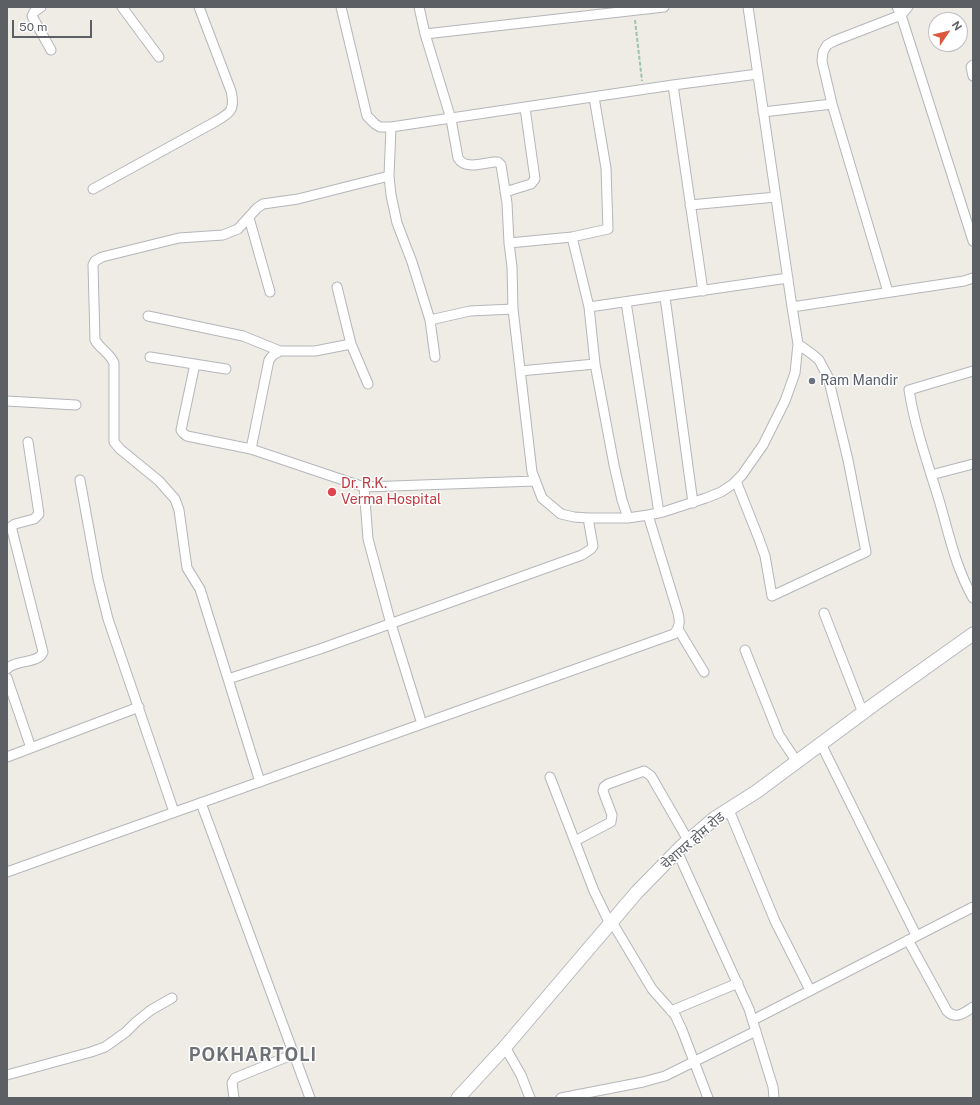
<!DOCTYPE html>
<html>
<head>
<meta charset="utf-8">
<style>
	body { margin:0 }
	#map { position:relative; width:980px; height:1105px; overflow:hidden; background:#eeece4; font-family:"Public Sans",sans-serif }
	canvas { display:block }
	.frame { position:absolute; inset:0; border:8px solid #5c5f64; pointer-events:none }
	.north { position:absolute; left:928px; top:12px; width:40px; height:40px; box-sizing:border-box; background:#fff; border:1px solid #bebfc1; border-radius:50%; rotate:55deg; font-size:11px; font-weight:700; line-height:16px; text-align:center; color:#5c5f64 }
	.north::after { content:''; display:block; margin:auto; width:14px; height:18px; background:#dc573c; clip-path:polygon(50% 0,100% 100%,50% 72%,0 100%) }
	.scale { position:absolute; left:12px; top:20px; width:80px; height:18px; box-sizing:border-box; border:2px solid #5c5f64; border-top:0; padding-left:5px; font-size:12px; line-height:14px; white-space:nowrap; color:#5c5f64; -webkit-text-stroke:3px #fff; paint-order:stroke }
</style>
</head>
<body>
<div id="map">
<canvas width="980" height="1105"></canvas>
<div class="frame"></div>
<div class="north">N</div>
<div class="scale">50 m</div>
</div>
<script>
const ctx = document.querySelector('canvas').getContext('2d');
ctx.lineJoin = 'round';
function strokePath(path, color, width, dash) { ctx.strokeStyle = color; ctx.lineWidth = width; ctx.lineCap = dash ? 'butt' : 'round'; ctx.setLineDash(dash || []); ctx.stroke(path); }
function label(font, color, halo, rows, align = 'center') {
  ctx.font = font + ' "Public Sans","Noto Sans Devanagari",sans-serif'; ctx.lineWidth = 3; ctx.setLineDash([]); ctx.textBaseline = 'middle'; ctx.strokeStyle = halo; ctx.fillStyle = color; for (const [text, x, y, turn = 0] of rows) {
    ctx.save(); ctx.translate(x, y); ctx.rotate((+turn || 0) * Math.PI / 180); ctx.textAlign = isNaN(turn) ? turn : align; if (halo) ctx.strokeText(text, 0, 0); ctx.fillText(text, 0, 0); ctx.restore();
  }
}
const street = new Path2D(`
	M 41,7 L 34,12 L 32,16 L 51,50
	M 122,7 L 159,57
	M 341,7 L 367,116 L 375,124 L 380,127 L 391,127 L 673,85 L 758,74
	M 419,7 L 425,34 L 451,119 L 458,158 C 465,170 483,163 494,162 L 498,162 L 501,165 L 507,203 L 509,243
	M 748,7 L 792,307 L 964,281 L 973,278
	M 908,7 L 901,15 L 973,241
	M 425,34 L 664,7
	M 973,65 L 971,67 L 973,76
	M 673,85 L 703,291
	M 594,97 L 606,168 L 608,229 L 572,237 L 509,243 L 512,267 L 513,309 L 532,472 L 542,498 L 561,514 L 574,517 L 588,518 L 628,518 L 648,515 L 663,512 L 706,498 L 721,492 L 733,484 L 742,475 L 763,445 L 785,401 L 795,373 L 798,344 L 792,307
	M 763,112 L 832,104
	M 391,127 L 389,176 L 391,195 L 397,223 L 412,262 L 430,320
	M 389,176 L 298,199 L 263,204 L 257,208 L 238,229 L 223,235 L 179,238 L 102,257 L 95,261 L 93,265 L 95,340 C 100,349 110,353 114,363 L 114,442 L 120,449 L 159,481 L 175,499 L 179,510 L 187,568 L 200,589 L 228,679 L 320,649 L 582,555 L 591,549 L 593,546 L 588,518
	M 93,189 L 213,123 C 229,114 236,111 231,91 L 199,7
	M 505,192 L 531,184 L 535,179 L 525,108
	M 690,205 L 776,197
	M 249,218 L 270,292
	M 572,237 L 589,307 L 595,364 L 614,465 L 622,500 L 628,518
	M 888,292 L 832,104 L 822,61 L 823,52 L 827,45 L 834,41 L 901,15 L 897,7
	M 665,297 L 693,503
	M 626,302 L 659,513
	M 589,307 L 788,278
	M 148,316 L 243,336 L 280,351
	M 351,344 L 368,384
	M 150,357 L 226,369
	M 435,357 L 430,320 L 470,311 L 513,309
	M 195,364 L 181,430 L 183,433 L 187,436 L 251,449 L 364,487 L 535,481
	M 520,371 L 595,364
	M 973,371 L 909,390 C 915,428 928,464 939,500 C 949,534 955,566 973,598
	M 7,401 L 76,405
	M 251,449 L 269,360 L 273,355 L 280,351 L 315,351 L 351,344 L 337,287
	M 931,475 L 973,464
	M 80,480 L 98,579 L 108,619 L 174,812
	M 736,481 L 759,539 L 765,556 L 772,596 L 866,552 L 848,460 L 828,377 L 819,360 L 812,354 L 798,344
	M 364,487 L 368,539 L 391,624 L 422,724
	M 824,613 L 863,713
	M 678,629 L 704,672
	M 745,650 L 779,735 L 797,762
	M 7,669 C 16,659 39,664 43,652 L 12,530 L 12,526 L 15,524 L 34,519 L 39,514 L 28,442
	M 7,678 L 31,748
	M 228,679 L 260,782
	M 821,744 L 916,935
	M 7,757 L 139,707
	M 550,777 L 594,891 L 610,924
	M 201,803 L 310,1098
	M 729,810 L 775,921 L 810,990
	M 575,841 L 611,822 L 612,815 L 603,791 L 604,787 L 608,784 L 644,771 L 651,776 L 688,840
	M 677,851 L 749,1009 L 773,1087 L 774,1098
	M 7,872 L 674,634 C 680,627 680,622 678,613 L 648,515
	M 612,922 L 652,989 L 675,1015 L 682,1030 L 708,1098
	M 908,940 L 947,1011 C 956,1020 964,1013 973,1007
	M 671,1011 L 738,983
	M 753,1020 L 973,907
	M 505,1047 L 521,1075 L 530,1098
	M 7,1075 L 91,1052 L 105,1047 L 126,1032 L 136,1022 L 151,1010 L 172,998
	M 234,1098 L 232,1083 L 235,1078 L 294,1054
	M 561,1098 L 643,1082 L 665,1076 L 756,1031`);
const secondary = new Path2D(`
	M 458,1098 L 505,1047 L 637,892 L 681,847 L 715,818 L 756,792 L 876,703 L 973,634`);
strokePath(street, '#b5b6ba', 11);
strokePath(secondary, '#b6b8bd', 15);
strokePath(new Path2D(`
	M 635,20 L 642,81`), '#9cc4ab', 2, [4, 2]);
strokePath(street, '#fff', 9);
strokePath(secondary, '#fff', 13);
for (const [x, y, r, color] of [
	[812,381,4,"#6b7280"],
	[332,492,5,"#e0444e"]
]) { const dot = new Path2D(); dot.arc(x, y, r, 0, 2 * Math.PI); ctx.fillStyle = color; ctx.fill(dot); strokePath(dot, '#fff', 1.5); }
label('14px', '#5b616d', '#fff', [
	["Ram Mandir",820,381]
], 'left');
label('14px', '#be3a42', '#fff', [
	["Dr. R.K.",341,484],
	["Verma Hospital",341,500]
], 'left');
label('14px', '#5c5f64', '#fff', [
	["चेशायर होम रोड",693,841,-41]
]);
ctx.letterSpacing = '1px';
label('bold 18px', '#6d7176', '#fff', [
	["POKHARTOLI",253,1055]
]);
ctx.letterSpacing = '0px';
</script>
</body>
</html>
